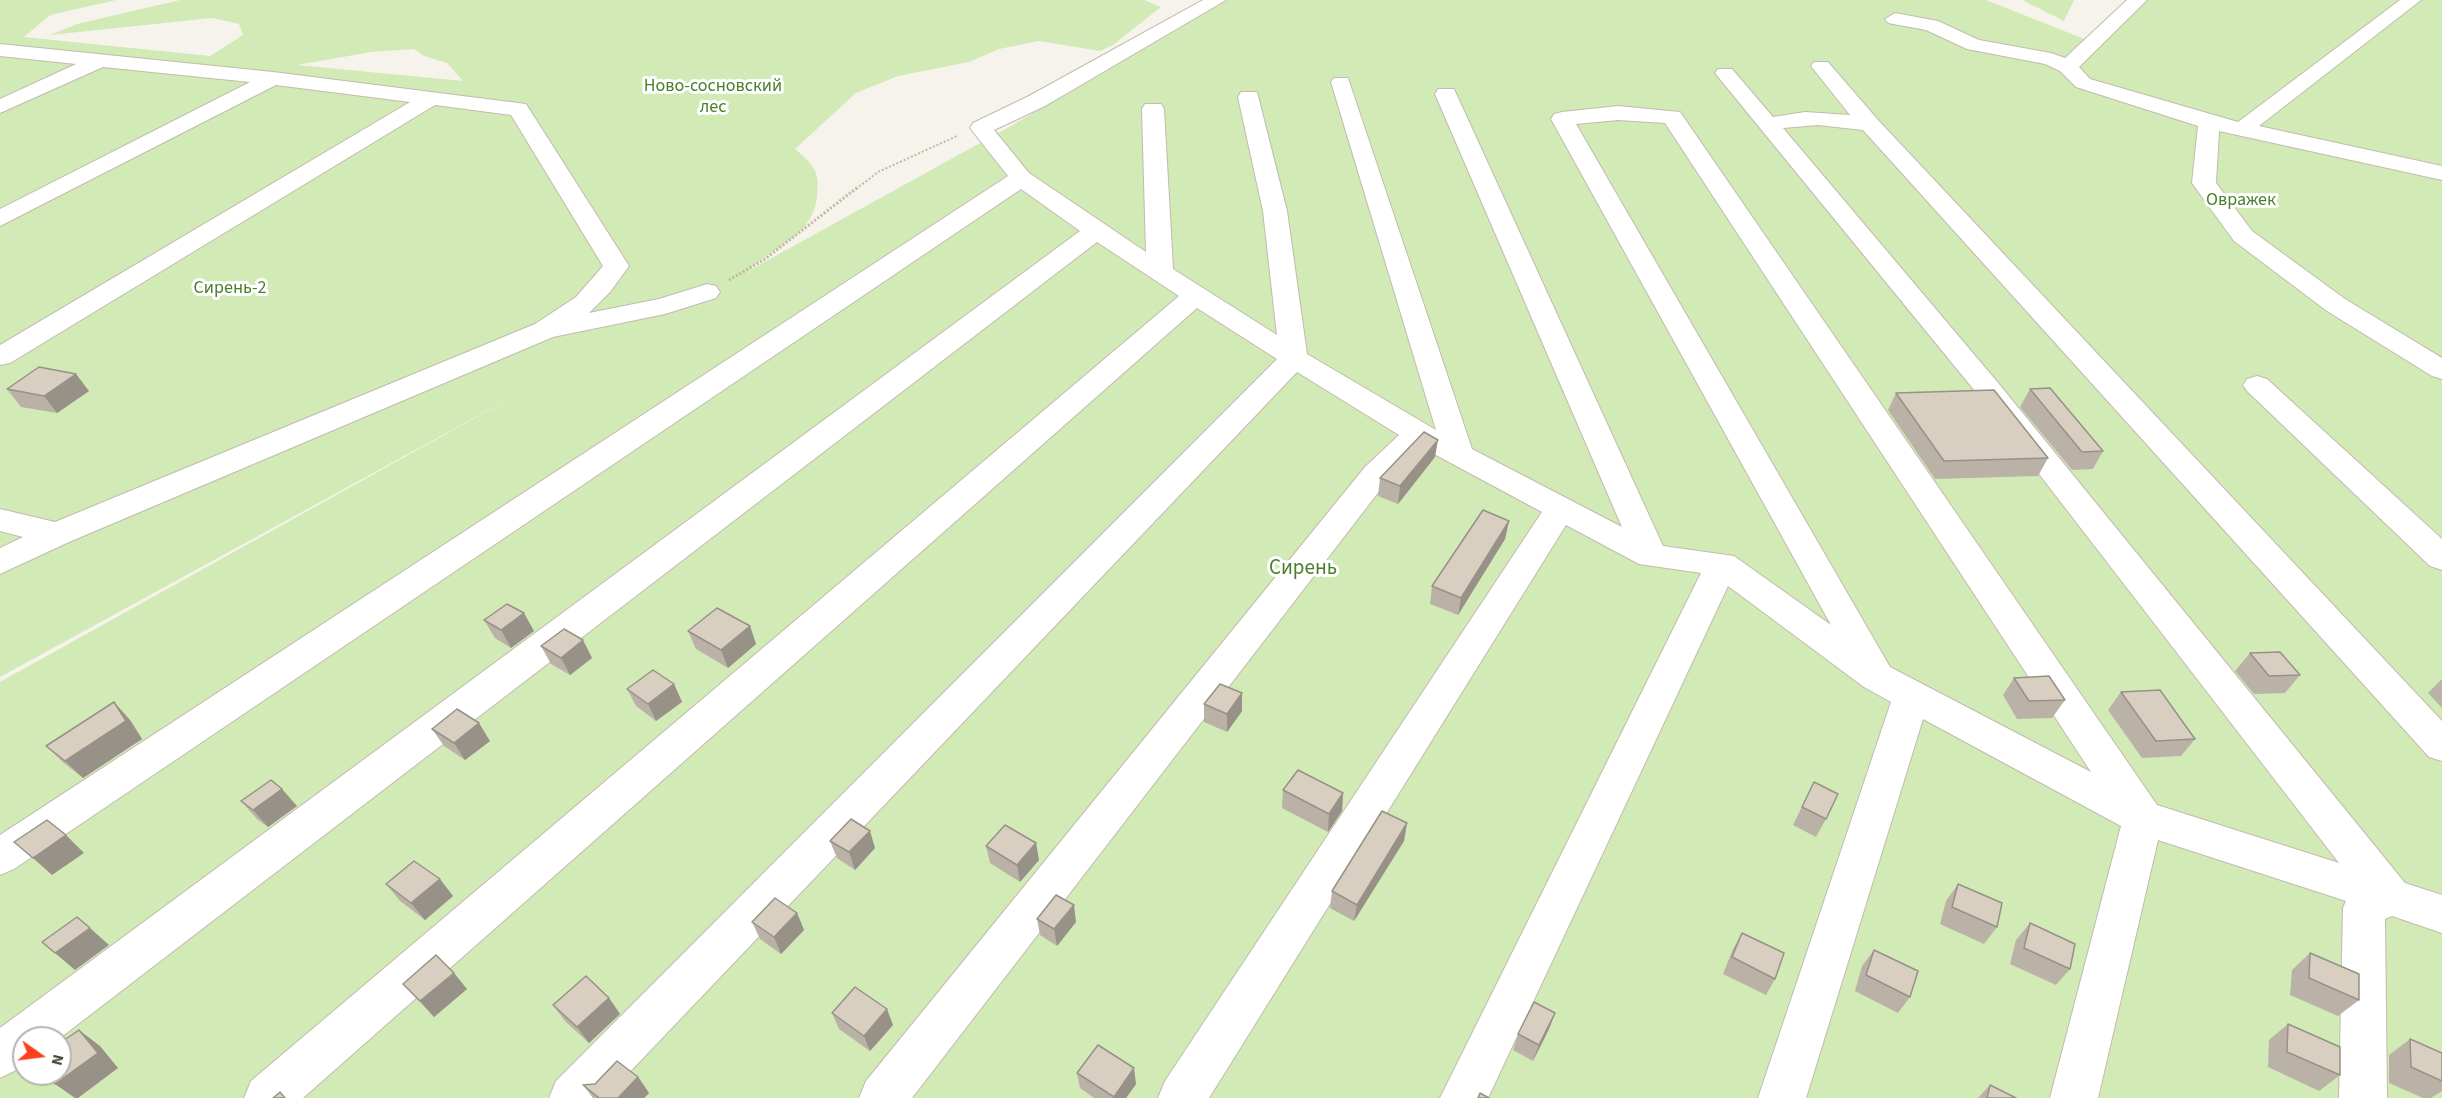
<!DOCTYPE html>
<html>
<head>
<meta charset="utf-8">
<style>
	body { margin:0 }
	#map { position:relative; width:2442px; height:1098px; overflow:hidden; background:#f6f3ec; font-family:"Source Sans 3",sans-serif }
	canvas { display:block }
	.north { position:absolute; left:12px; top:1026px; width:60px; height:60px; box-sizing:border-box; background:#fff; border:2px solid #b7b4b0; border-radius:50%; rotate:104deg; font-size:16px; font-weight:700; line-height:24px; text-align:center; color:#4b4439 }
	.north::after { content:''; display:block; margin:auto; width:21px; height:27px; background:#fc3f1d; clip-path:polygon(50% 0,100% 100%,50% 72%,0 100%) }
</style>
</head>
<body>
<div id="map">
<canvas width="2442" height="1098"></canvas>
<div class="north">N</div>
</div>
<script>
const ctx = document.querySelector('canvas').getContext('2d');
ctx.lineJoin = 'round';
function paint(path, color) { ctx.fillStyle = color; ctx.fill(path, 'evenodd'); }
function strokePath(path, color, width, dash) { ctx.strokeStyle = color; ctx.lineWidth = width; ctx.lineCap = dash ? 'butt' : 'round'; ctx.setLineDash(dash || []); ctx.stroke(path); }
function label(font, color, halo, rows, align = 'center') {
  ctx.font = font + ' "Source Sans 3",sans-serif'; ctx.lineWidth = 6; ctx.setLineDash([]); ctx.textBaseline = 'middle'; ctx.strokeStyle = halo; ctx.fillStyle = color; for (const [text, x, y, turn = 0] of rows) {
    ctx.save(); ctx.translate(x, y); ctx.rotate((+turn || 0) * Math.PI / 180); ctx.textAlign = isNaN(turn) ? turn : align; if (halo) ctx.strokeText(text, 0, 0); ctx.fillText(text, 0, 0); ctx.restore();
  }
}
paint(new Path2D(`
	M 0,0 L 116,0 L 50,15 L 24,37 L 210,56 L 243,35 L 239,24 L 212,18 L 50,35 L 77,24 L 180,0 L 1144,0 L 1161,7 L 1113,45 L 1100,51 L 1039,41 L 999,49 L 969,62 L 898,76 L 856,93 L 795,149 C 814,165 820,171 817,196 C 813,238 772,246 748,271 L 1011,126 L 1225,0 L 1986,0 L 2092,42 L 2126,0 L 2442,0 L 2442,1098 L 0,1098 L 0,682 L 536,384 L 0,677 ZM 414,49 L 424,56 L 447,63 L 463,81 L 297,65 L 371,52 ZM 24,1038 L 60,1038 L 60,1074 L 24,1074 Z
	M 2022,0 L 2074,0 L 2064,21 Z`), '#d2eab5');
const minor = new Path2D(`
	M 1203,0 L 1226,0 L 1045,106 L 994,130 L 1029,173 L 1146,252 L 1142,109 L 1145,104 L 1161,104 L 1164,109 L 1173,269 L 1277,335 L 1263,211 L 1238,97 L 1241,92 L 1257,92 L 1287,211 L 1307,354 L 1436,430 L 1331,82 L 1334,78 L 1348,78 L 1472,449 L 1622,527 L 1435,94 L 1438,89 L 1454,89 L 1663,546 L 1734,556 L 1831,625 L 1551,119 L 1554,114 L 1562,112 L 1618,106 L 1680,112 L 2157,805 L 2339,863 L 1979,396 L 1715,73 L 1718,69 L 1732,69 L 1773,117 L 1805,112 L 1850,115 L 1811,66 L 1814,62 L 1828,62 L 1878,120 L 2442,721 L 2442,761 L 2429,757 L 1863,130 L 1818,125 L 1783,128 L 1999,384 L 2405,883 L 2442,895 L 2442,933 L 2392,916 L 2385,919 L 2387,1098 L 2339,1098 L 2343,908 L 2346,901 L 2158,840 L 2098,1098 L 2050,1098 L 2121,826 L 1923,719 L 1806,1098 L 1758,1098 L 1891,702 L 1864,687 L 1728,586 L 1488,1098 L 1440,1098 L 1701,573 L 1639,564 L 1566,525 L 1209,1098 L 1158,1098 L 1165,1081 L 1542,512 L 1421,447 L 1387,481 L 912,1098 L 859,1098 L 866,1081 L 1365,467 L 1399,435 L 1297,372 L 605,1098 L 549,1098 L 556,1081 L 1277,359 L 1197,308 L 303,1098 L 244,1098 L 251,1081 L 1179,296 L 1097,242 L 60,1038 L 24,1038 L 24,1066 L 0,1078 L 0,1028 L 1080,231 L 1021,189 L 14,869 L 0,875 L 0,835 L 1008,176 L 970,128 L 973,123 L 1029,96 ZM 1618,120 L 1665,123 L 2091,772 L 1890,667 L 1576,124 Z
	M 2127,0 L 2147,0 L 2079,67 L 2090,79 L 2238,122 L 2400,0 L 2421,0 L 2259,126 L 2442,166 L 2442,180 L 2219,131 L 2216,183 L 2252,231 L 2345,299 L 2442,358 L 2442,379 L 2432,376 L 2327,311 L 2234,241 L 2192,183 L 2198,126 L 2076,87 L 2060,71 L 2045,64 L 1967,49 L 1926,30 L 1888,23 L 1885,19 L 1895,13 L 1938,21 L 1979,40 L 2051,53 L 2065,58 Z
	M 0,44 L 273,72 L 526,104 L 629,266 L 610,292 L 589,313 L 659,299 L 707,284 L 716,286 L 720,292 L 716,298 L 665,314 L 553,337 L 69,542 L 0,574 L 0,548 L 23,537 L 0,531 L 0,509 L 55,522 L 535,324 L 576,297 L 603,266 L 511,115 L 435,105 L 10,363 L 0,365 L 0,345 L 410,102 L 276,85 L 0,226 L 0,209 L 250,82 L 103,67 L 0,113 L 0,99 L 76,64 L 0,56 Z
	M 2257,376 L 2267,379 L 2442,539 L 2442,570 L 2430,566 L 2247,391 L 2243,385 L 2247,379 Z`);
strokePath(minor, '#c2bbae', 2);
strokePath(new Path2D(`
	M 856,189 L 878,172 L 957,136`), '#c4b79f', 2, [2, 2]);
strokePath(new Path2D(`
	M 729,280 L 765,259 L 858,187`), '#c4b79f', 3, [2, 2]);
paint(minor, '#fff');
paint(new Path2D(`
	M 7,389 L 89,391 L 57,413 L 21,407 Z
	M 2030,389 L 2103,451 L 2093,469 L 2072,470 L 2020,407 Z
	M 1896,393 L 2048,458 L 2038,476 L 1935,479 L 1888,410 Z
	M 1435,457 L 1398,504 L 1378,496 L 1380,478 Z
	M 1509,521 L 1505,539 L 1458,615 L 1430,604 L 1432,586 Z
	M 484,620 L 534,631 L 511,648 L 495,638 Z
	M 750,626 L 756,644 L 728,668 L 696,649 L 688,631 Z
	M 541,646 L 592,658 L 570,675 L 551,664 Z
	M 2250,653 L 2300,675 L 2285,693 L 2254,694 L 2235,671 Z
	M 2014,678 L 2065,700 L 2052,718 L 2017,719 L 2003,695 Z
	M 2442,679 L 2442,708 L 2428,693 Z
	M 674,684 L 682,702 L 656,721 L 636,706 L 627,689 Z
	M 2121,692 L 2195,739 L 2181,756 L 2142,758 L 2108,710 Z
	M 1204,704 L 1242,711 L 1227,732 L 1204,722 Z
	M 130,720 L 142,739 L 83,778 L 64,763 L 46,746 Z
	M 432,729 L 490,741 L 465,760 L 444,746 Z
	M 1814,782 L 1826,819 L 1816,837 L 1793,825 Z
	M 1283,790 L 1343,793 L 1342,811 L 1328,832 L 1282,808 Z
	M 241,801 L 297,806 L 268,827 L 257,819 Z
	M 1407,823 L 1404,841 L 1354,921 L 1330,908 L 1332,891 Z
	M 830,841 L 875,848 L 855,870 L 837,858 Z
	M 1036,843 L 1039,860 L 1020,882 L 990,863 L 986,846 Z
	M 386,884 L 453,896 L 425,920 L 400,901 Z
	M 1958,884 L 1997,927 L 1984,944 L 1940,924 L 1946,901 Z
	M 797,913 L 804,930 L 781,954 L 760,939 L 752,922 Z
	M 1037,919 L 1076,922 L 1057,946 L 1040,935 Z
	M 2030,923 L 2070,969 L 2056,985 L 2010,964 L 2016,940 Z
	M 1742,933 L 1775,979 L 1766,995 L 1723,974 L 1733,949 Z
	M 1874,950 L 1910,997 L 1898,1013 L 1855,991 L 1862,966 Z
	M 2310,953 L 2359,1000 L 2338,1016 L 2290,995 L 2292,970 Z
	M 403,984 L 467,989 L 434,1017 Z
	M 609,998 L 620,1014 L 589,1043 L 565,1021 L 553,1005 Z
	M 832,1013 L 893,1025 L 870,1051 L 839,1029 Z
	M 1555,1013 L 1549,1029 L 1533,1061 L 1513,1050 L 1518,1034 Z
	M 2288,1024 L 2340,1075 L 2319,1091 L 2268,1067 L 2269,1040 Z
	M 2410,1039 L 2442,1053 L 2442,1091 L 2431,1098 L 2423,1098 L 2389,1083 L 2389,1055 Z
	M 1077,1073 L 1136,1084 L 1126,1098 L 1094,1098 L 1080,1088 Z
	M 638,1077 L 649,1093 L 644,1098 L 593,1098 L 583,1085 L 595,1084 Z
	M 1990,1085 L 2016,1098 L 1978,1098 Z`), '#bab2a6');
paint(new Path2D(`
	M 76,374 L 89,391 L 57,413 L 44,396 Z
	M 1438,440 L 1435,457 L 1398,504 L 1400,486 Z
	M 1509,521 L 1505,539 L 1458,615 L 1461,598 Z
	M 524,613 L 534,631 L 511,648 L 501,630 Z
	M 750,626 L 756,644 L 728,668 L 721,650 Z
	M 583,640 L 592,658 L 570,675 L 561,658 Z
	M 674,684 L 682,702 L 656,721 L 648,704 Z
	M 1242,693 L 1242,711 L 1227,732 L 1227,714 Z
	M 114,702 L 130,720 L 142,739 L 83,778 L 65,761 Z
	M 479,723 L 490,741 L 465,760 L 454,743 Z
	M 282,789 L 297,806 L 268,827 L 253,810 Z
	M 1343,793 L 1342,811 L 1328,832 L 1329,814 Z
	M 1407,823 L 1404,841 L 1354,921 L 1357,905 Z
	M 870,831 L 875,848 L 855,870 L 849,852 Z
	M 66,835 L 84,853 L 52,875 L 33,858 Z
	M 1036,843 L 1039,860 L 1020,882 L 1017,865 Z
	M 440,879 L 453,896 L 425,920 L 411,903 Z
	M 1074,905 L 1076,922 L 1057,946 L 1054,929 Z
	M 797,913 L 804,930 L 781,954 L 774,937 Z
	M 90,928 L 109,945 L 75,970 L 55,953 Z
	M 454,973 L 467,989 L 434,1017 L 420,1001 Z
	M 609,998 L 620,1014 L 589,1043 L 577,1027 Z
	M 887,1009 L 893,1025 L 870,1051 L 864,1036 Z
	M 1555,1013 L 1549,1029 L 1533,1061 L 1539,1045 Z
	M 79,1030 L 100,1046 L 118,1068 L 78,1098 L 75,1098 L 55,1084 Z
	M 1134,1068 L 1136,1084 L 1126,1098 L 1114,1098 Z
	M 638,1077 L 649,1093 L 644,1098 L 618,1098 Z`), '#979187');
const building = new Path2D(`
	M 39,367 L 76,374 L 44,396 L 7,389 Z
	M 2050,388 L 2103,451 L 2082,452 L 2030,389 Z
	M 1994,390 L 2048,458 L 1944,461 L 1896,393 Z
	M 1424,432 L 1438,440 L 1400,486 L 1380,478 Z
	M 1483,510 L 1509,521 L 1461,598 L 1432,586 Z
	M 507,604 L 524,613 L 501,630 L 484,620 Z
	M 717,608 L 750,626 L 721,650 L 688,631 Z
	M 564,629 L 583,640 L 561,658 L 541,646 Z
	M 2280,652 L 2300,675 L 2269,676 L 2250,653 Z
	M 653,670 L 674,684 L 648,704 L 627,689 Z
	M 2049,676 L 2065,700 L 2029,701 L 2014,678 Z
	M 1220,684 L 1242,693 L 1227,714 L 1204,704 Z
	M 2160,690 L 2195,739 L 2156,741 L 2121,692 Z
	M 114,702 L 126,721 L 65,761 L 46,746 Z
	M 457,709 L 479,723 L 454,743 L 432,729 Z
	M 1298,770 L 1343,793 L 1329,814 L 1283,790 Z
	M 271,780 L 282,789 L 253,810 L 241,801 Z
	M 1814,782 L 1838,794 L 1826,819 L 1802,807 Z
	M 1382,811 L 1407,823 L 1357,905 L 1332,891 Z
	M 851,819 L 870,831 L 849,852 L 830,841 Z
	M 47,820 L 66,835 L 33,858 L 14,842 Z
	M 1005,825 L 1036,843 L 1017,865 L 986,846 Z
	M 414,861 L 440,879 L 411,903 L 386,884 Z
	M 1958,884 L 2002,903 L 1997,927 L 1952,907 Z
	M 1056,895 L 1074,905 L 1054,929 L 1037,919 Z
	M 775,898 L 797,913 L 774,937 L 752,922 Z
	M 77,917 L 90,928 L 55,953 L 42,942 Z
	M 2030,923 L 2075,944 L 2070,969 L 2024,948 Z
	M 1742,933 L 1784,953 L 1775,979 L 1732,957 Z
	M 1874,950 L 1918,971 L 1910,997 L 1866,975 Z
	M 2310,953 L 2359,974 L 2359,1000 L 2309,978 Z
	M 436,955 L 454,973 L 420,1001 L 403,984 Z
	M 586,976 L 609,998 L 577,1027 L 553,1005 Z
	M 855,987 L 887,1009 L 864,1036 L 832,1013 Z
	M 1534,1002 L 1555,1013 L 1539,1045 L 1518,1034 Z
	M 2288,1024 L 2340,1047 L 2340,1075 L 2287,1052 Z
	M 79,1030 L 98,1053 L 55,1084 L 48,1074 L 60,1074 L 60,1043 Z
	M 2410,1039 L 2442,1053 L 2442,1081 L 2411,1067 Z
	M 1098,1045 L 1134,1068 L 1114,1097 L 1077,1073 Z
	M 617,1061 L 638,1077 L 618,1098 L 599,1098 L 583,1085 L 595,1084 Z
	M 1990,1085 L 2016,1098 L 1987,1098 Z
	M 280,1092 L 285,1098 L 273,1098 Z
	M 1480,1093 L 1489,1098 L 1478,1098 Z`);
paint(building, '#d8cfc1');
strokePath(building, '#979187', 1.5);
label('18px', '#4a7f2a', '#fff', [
	["Ново-сосновский",713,87],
	["лес",713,108],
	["Овражек",2241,201],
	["Сирень-2",230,289]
]);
label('21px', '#4a7f2a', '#fff', [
	["Сирень",1303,569]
]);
</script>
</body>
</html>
